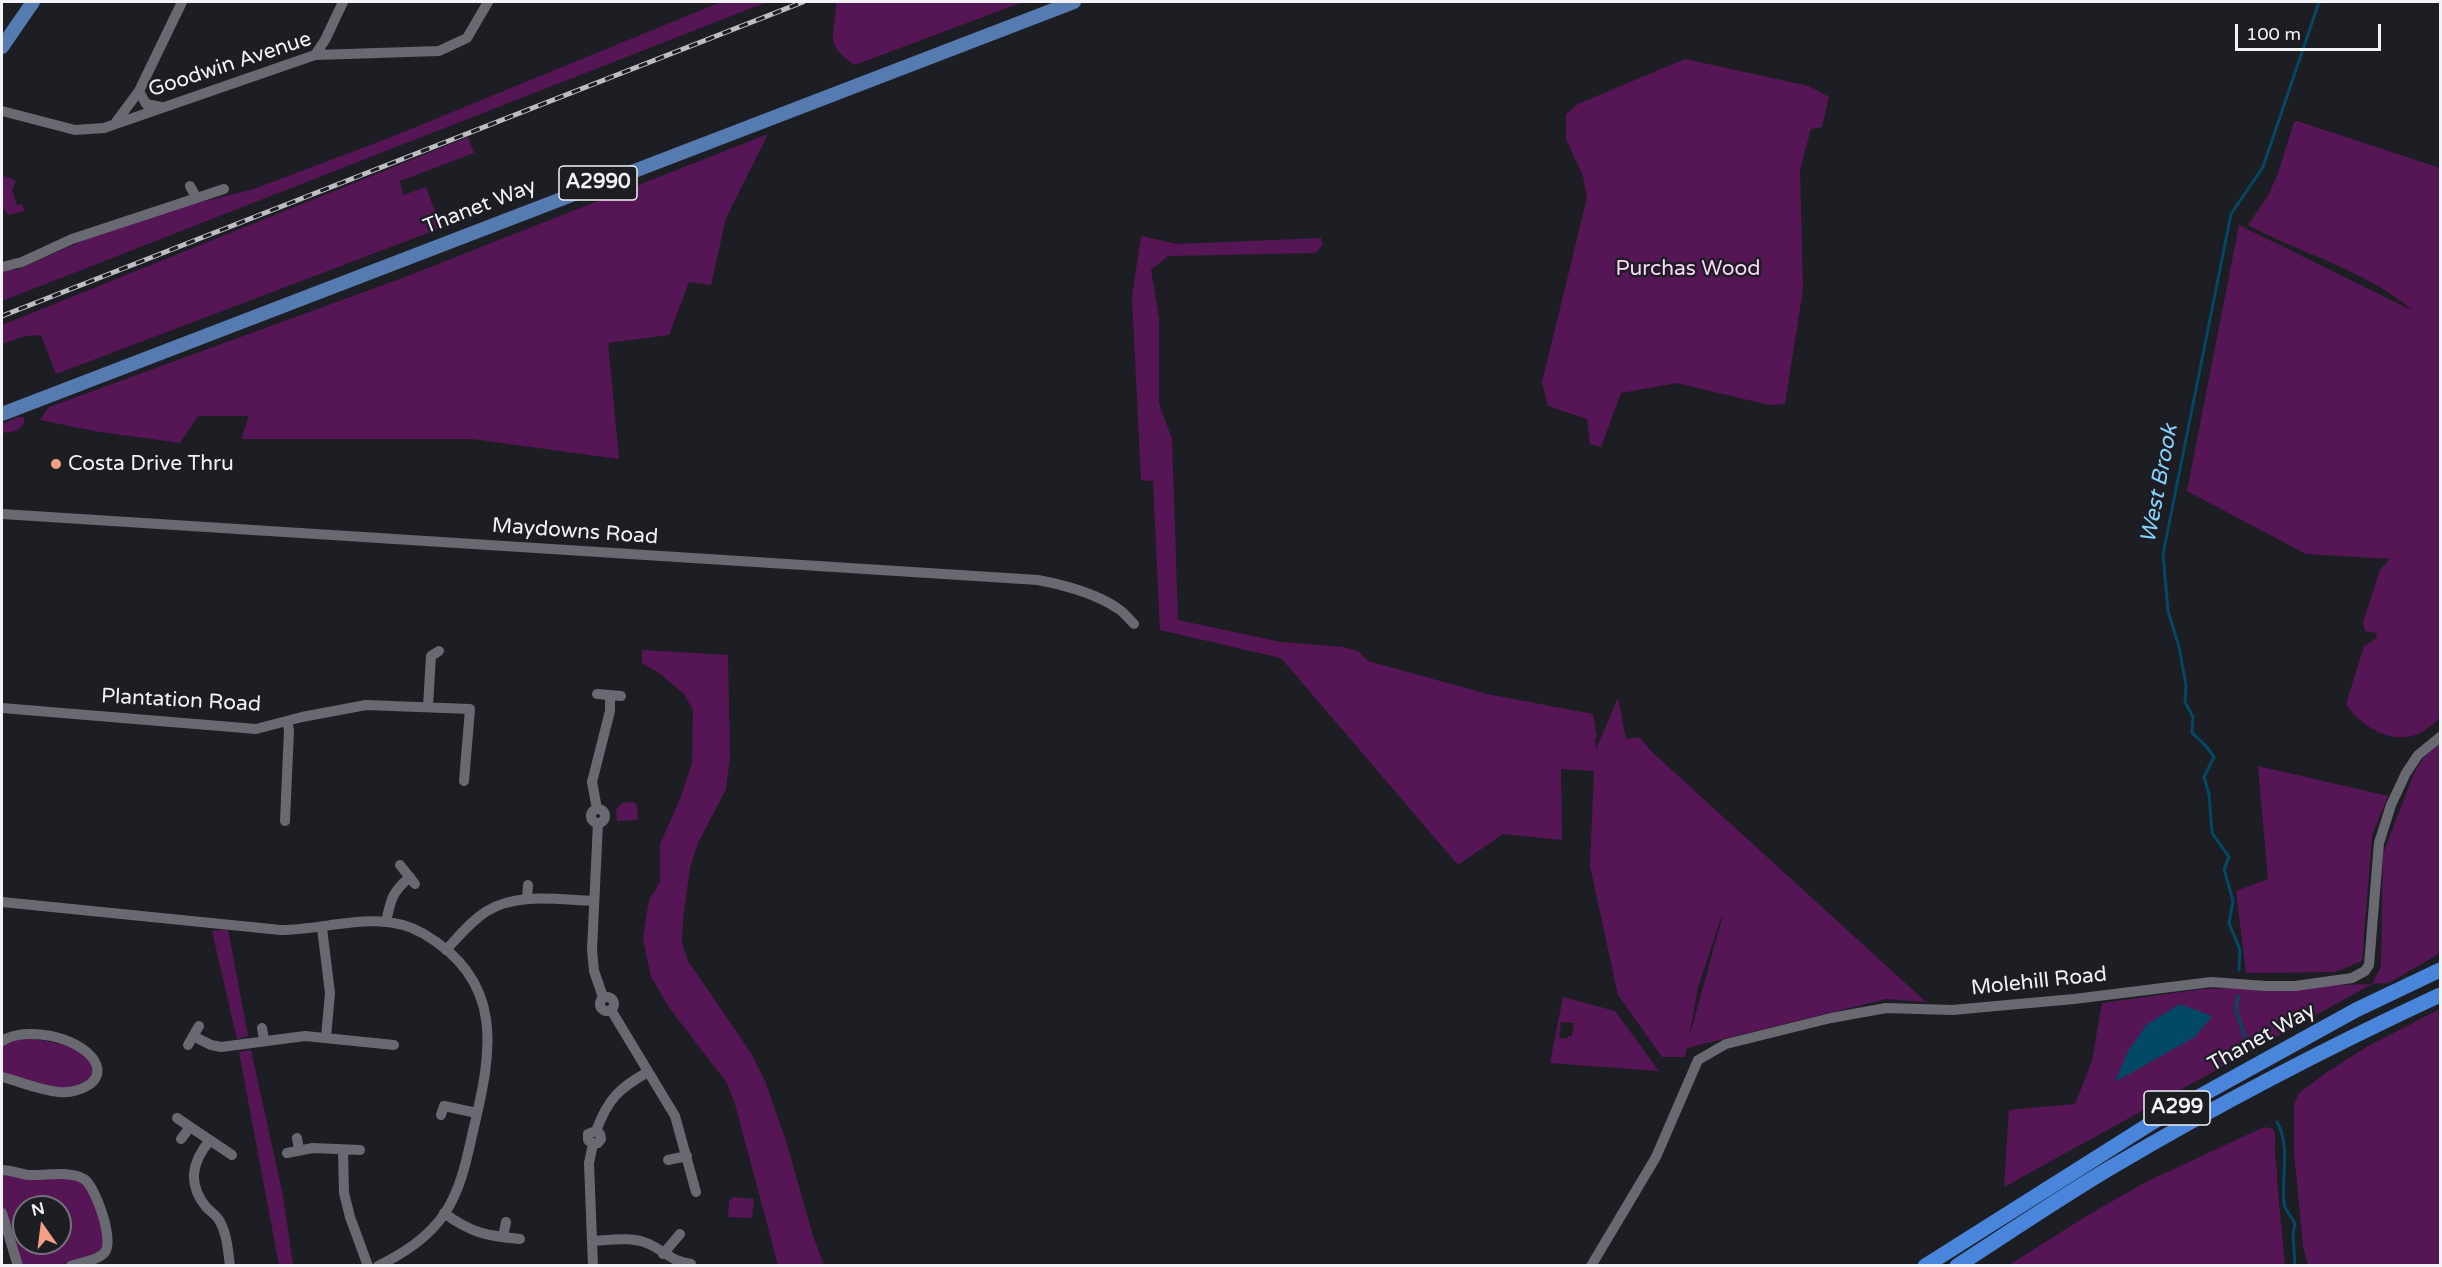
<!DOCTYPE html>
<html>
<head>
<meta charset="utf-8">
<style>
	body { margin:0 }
	#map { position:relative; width:2442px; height:1267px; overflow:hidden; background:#1d1e24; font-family:"Varela Round",sans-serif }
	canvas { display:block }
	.frame { position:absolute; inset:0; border:3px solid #f2f2f7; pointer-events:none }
	.north { position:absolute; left:12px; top:1195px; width:60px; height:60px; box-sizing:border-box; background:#1d1e24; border:2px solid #727378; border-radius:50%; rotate:346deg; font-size:16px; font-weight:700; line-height:24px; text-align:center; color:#f2f2f7 }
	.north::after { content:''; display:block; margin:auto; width:21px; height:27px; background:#f39f84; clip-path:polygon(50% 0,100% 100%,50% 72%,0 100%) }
	.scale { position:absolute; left:2235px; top:24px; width:146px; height:27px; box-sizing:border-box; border:3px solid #f2f2f7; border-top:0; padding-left:8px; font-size:18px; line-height:21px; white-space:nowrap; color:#f2f2f7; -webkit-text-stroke:4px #1d1e24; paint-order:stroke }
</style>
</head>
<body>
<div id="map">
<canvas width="2442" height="1267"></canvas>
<div class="frame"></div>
<div class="north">N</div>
<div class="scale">100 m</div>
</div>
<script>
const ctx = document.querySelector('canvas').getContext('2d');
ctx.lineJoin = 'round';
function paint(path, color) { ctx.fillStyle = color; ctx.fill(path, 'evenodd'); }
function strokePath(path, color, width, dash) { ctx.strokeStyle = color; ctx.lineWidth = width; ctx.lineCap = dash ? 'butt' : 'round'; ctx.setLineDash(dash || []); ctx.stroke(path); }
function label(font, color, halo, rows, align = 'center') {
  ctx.font = font + ' "Varela Round",sans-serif'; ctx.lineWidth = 5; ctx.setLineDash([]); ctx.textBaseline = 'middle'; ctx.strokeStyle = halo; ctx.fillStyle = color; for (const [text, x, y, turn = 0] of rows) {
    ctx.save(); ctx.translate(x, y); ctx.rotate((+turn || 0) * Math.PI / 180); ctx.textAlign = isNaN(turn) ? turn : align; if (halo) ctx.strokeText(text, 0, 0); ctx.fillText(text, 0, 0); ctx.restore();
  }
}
paint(new Path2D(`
	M 721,2 L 767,2 L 2,301 L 2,270 L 17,270 L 91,237 L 188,205 L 251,190 L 389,138 Z
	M 836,2 L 1023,2 L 855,65 C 822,43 836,34 836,2 Z
	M 1685,59 L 1809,86 L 1829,97 L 1822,127 L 1811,129 L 1800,169 L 1803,289 L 1785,404 L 1769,405 L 1677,383 L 1621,393 L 1601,447 L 1590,444 L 1587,419 L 1548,406 L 1542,382 L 1587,198 L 1583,176 L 1566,139 L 1566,114 L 1578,104 Z
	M 2297,121 L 2440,168 L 2440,718 C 2432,725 2423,733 2412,736 C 2386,742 2359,724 2346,704 L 2364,646 L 2376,639 L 2377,633 L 2365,631 L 2363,622 L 2380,570 L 2390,559 L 2306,554 L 2187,491 L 2239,225 L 2413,311 C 2366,270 2302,254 2248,225 L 2268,196 L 2278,173 L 2294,122 Z
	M 768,134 L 726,218 L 711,285 L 689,282 L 669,335 L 608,343 L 619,459 L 472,439 L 241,439 L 249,416 L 198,416 L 180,443 L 94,431 L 40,420 L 49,407 L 405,277 Z
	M 468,137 L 474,153 L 400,181 L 403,195 L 426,187 L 441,228 L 56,374 L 41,335 L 25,336 L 2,344 L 2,325 Z
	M 2,175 L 16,181 L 12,190 L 17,205 L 22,204 L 25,211 L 8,215 L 4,209 L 2,209 Z
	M 1141,236 L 1177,244 L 1321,238 L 1322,245 L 1316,253 L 1168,256 L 1151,270 L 1159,318 L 1159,404 L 1172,439 L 1178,620 L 1281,642 L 1343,647 L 1358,651 L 1368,661 L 1487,694 L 1593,714 L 1597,738 L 1595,738 L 1596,749 L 1618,698 L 1626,739 L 1639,737 L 1652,752 L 1926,1002 L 1886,999 L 1687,1048 L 1685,1057 L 1662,1057 L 1618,995 L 1590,866 L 1594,771 L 1561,769 L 1562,840 L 1503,834 L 1458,865 L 1281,658 L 1160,630 L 1153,481 L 1141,480 L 1132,297 ZM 1722,915 L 1723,915 L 1689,1038 L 1698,987 Z
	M 18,417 L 24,417 L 24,424 L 16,431 L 2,433 L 2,424 Z
	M 642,650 L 728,655 L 730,758 L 726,789 L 698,843 L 690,868 L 683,918 L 682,943 L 688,961 L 751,1053 L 765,1081 L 786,1141 L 813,1236 L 824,1265 L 778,1265 L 735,1104 L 727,1083 L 671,1010 L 651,977 L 643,938 L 649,900 L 660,882 L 660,844 L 681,797 L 692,762 L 693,710 L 684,694 L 658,672 L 642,663 Z
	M 2440,742 L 2440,953 L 2389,983 L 2372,984 L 2004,1187 L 2009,1110 L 2075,1104 L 2092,1061 L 2102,1003 L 2203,989 L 2372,984 L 2381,966 L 2383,854 L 2414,773 L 2425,756 Z
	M 2258,766 L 2388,796 L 2372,835 L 2362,961 L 2335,972 L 2246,973 L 2236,891 L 2268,879 Z
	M 633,802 L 637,805 L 638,820 L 617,821 L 616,810 L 622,803 Z
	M 228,929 L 248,1036 L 237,1039 L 212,931 Z
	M 1563,997 L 1615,1011 L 1659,1071 L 1550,1063 ZM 1561,1022 L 1574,1023 L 1572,1036 L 1568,1036 L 1567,1039 L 1559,1038 Z
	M 2440,1009 L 2440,1265 L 2308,1265 L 2303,1246 L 2294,1151 L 2294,1105 L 2299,1093 L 2327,1072 L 2368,1046 Z
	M 19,1038 C 39,1039 106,1046 90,1079 L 65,1090 L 2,1075 L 2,1045 Z
	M 251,1050 L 283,1196 L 293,1265 L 279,1265 L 239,1052 Z
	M 2264,1127 L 2273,1129 C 2277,1138 2274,1145 2275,1155 C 2276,1164 2278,1171 2277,1181 L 2285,1265 L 2009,1265 L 2085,1217 L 2144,1183 Z
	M 2,1174 L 72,1178 L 89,1186 L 106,1237 L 104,1247 C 76,1267 54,1265 21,1265 L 2,1205 ZM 24,1207 L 60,1207 L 60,1243 L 24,1243 Z
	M 733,1197 L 754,1199 L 752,1218 L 728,1217 L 729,1201 Z`), '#561656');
paint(new Path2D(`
	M 2180,1004 L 2212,1016 L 2195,1037 L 2115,1082 L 2128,1051 L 2147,1024 Z`), '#034864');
strokePath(new Path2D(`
	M 2239,970 L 2240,950 L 2229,923 L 2233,901 L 2224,869 L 2229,857 L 2212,833 L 2209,794 L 2204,777 L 2214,757 L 2206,746 L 2192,733 L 2193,717 L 2185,702 L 2186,685 L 2179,647 L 2168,611 L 2163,554 L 2231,214 L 2263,167 L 2319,2
	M 2238,996 L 2236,1010 L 2245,1037
	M 2277,1122 C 2291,1147 2281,1176 2284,1203 C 2285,1212 2292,1216 2295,1224 L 2293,1234 L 2295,1266`), '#034864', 3);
strokePath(new Path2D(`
	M 315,55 L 325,40 L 343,2
	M 139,91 L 146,104 L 161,107
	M 2,111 L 75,130 L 104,128 L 315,55 L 439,51 L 467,38 L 488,2
	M 116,122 L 139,91 L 182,2
	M 190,186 L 196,197
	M 2,267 L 22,262 L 72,239 L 224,189
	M 2,514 L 1038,580 C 1064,585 1095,593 1117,608 C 1124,612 1129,619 1134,624
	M 597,694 L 621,696
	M 428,706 L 431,656 L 439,651
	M 2,708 L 256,729 L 302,717 L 366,705 L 470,709 L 464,781
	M 597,809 L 592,782 L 610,711 L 610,695
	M591 816a7 7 0 1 1 14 0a7 7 0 1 1-14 0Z
	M 285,821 L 289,730 L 287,721
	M 598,823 L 592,950 L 594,971 L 603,997
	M 400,865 L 415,884
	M 527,899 L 528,885
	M 2,902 L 281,930 C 329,930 380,908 424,934 C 505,981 492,1051 474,1127 C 467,1157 462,1187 445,1213 C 428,1238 404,1253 378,1266
	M 386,922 C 391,899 392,892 410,877
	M 322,928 L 330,993 L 326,1037
	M 446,950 C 459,936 471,921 487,911 C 518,892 560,900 594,901
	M600 1004a7 7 0 1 1 14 0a7 7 0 1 1-14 0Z
	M 611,1010 L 675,1116 L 696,1192
	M 262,1028 L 264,1040
	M 193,1036 L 211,1045 L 221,1047 L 305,1036 L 394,1045
	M 2,1041 C 25,1026 78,1036 94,1060 C 108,1083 76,1094 59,1092 C 40,1090 21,1082 2,1077
	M 188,1045 L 199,1026
	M 441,1115 L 444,1106 L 477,1113
	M 177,1118 L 232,1155
	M 596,1131 L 600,1134 L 601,1139 L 598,1143 L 593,1144 L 588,1140 L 588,1134 L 596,1131 C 608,1099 619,1088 648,1072
	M 297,1138 L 299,1150
	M 181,1139 L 190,1127
	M 210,1140 C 192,1162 187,1183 206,1207 C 210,1211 216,1215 219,1220 C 227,1233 228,1251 230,1266
	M 593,1144 L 589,1163 L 593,1266
	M 343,1150 L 344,1193 L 350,1217 L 368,1266
	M 287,1153 L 313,1148 L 360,1150
	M 668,1160 L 687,1156
	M 2,1170 C 11,1170 20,1174 29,1175 C 46,1176 69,1170 84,1179 C 96,1187 114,1240 105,1252 C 98,1261 81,1262 71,1266
	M 2,1213 L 18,1266
	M 444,1213 C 471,1233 487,1236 520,1239
	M 503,1237 L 506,1222
	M 593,1241 C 610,1240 633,1236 649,1244 C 667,1252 668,1260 691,1264
	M 663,1254 L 680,1234
	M 1591,1266 L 1656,1157 L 1698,1060 L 1726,1044 L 1831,1018 L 1886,1008 L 1952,1010 L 2074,999 L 2211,982 L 2266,986 L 2295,986 L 2352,978 L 2365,971 L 2369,965 L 2379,843 L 2391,805 L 2406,773 L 2418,755 L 2440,737`), '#696a71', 10);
strokePath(new Path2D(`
	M 2,47 L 33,2
	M 2,414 L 1074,2`), '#567bb1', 14);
strokePath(new Path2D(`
	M 1925,1266 L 2153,1122 L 2356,1010 L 2440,970
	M 1957,1266 C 2008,1233 2058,1199 2110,1168 C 2217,1105 2328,1047 2440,995`), '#4986db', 15);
const rail = new Path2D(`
	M 2,316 L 803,2`);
strokePath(rail, '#bdbec3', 5);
strokePath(rail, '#1d1e24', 3, [9]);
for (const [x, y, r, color] of [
	[56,464,6,"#f39f84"]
]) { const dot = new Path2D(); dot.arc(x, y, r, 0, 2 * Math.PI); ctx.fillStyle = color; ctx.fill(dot); strokePath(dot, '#1d1e24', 2); }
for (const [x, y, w] of [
	[598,183,78],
	[2177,1108,66]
]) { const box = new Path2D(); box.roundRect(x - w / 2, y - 17, w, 34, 4.5); ctx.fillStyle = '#1d1e24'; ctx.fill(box); strokePath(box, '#f2f2f7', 1.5); }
label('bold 20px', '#f2f2f7', null, [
	["A2990",598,183],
	["A299",2177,1108]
]);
label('21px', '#f2f2f7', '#1d1e24', [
	["Goodwin Avenue",230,65,-18],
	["Thanet Way",480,207,-21],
	["Maydowns Road",575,532,4],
	["Plantation Road",181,701,3],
	["Molehill Road",2039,982,-6],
	["Thanet Way",2262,1038,-29]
]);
label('21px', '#fcd5fa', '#1d1e24', [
	["Purchas Wood",1688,269]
]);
label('21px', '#f2f2f7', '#1d1e24', [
	["Costa Drive Thru",68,464]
], 'left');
label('italic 22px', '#85d1fb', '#1d1e24', [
	["West Brook",2160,484,-79]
]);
</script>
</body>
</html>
